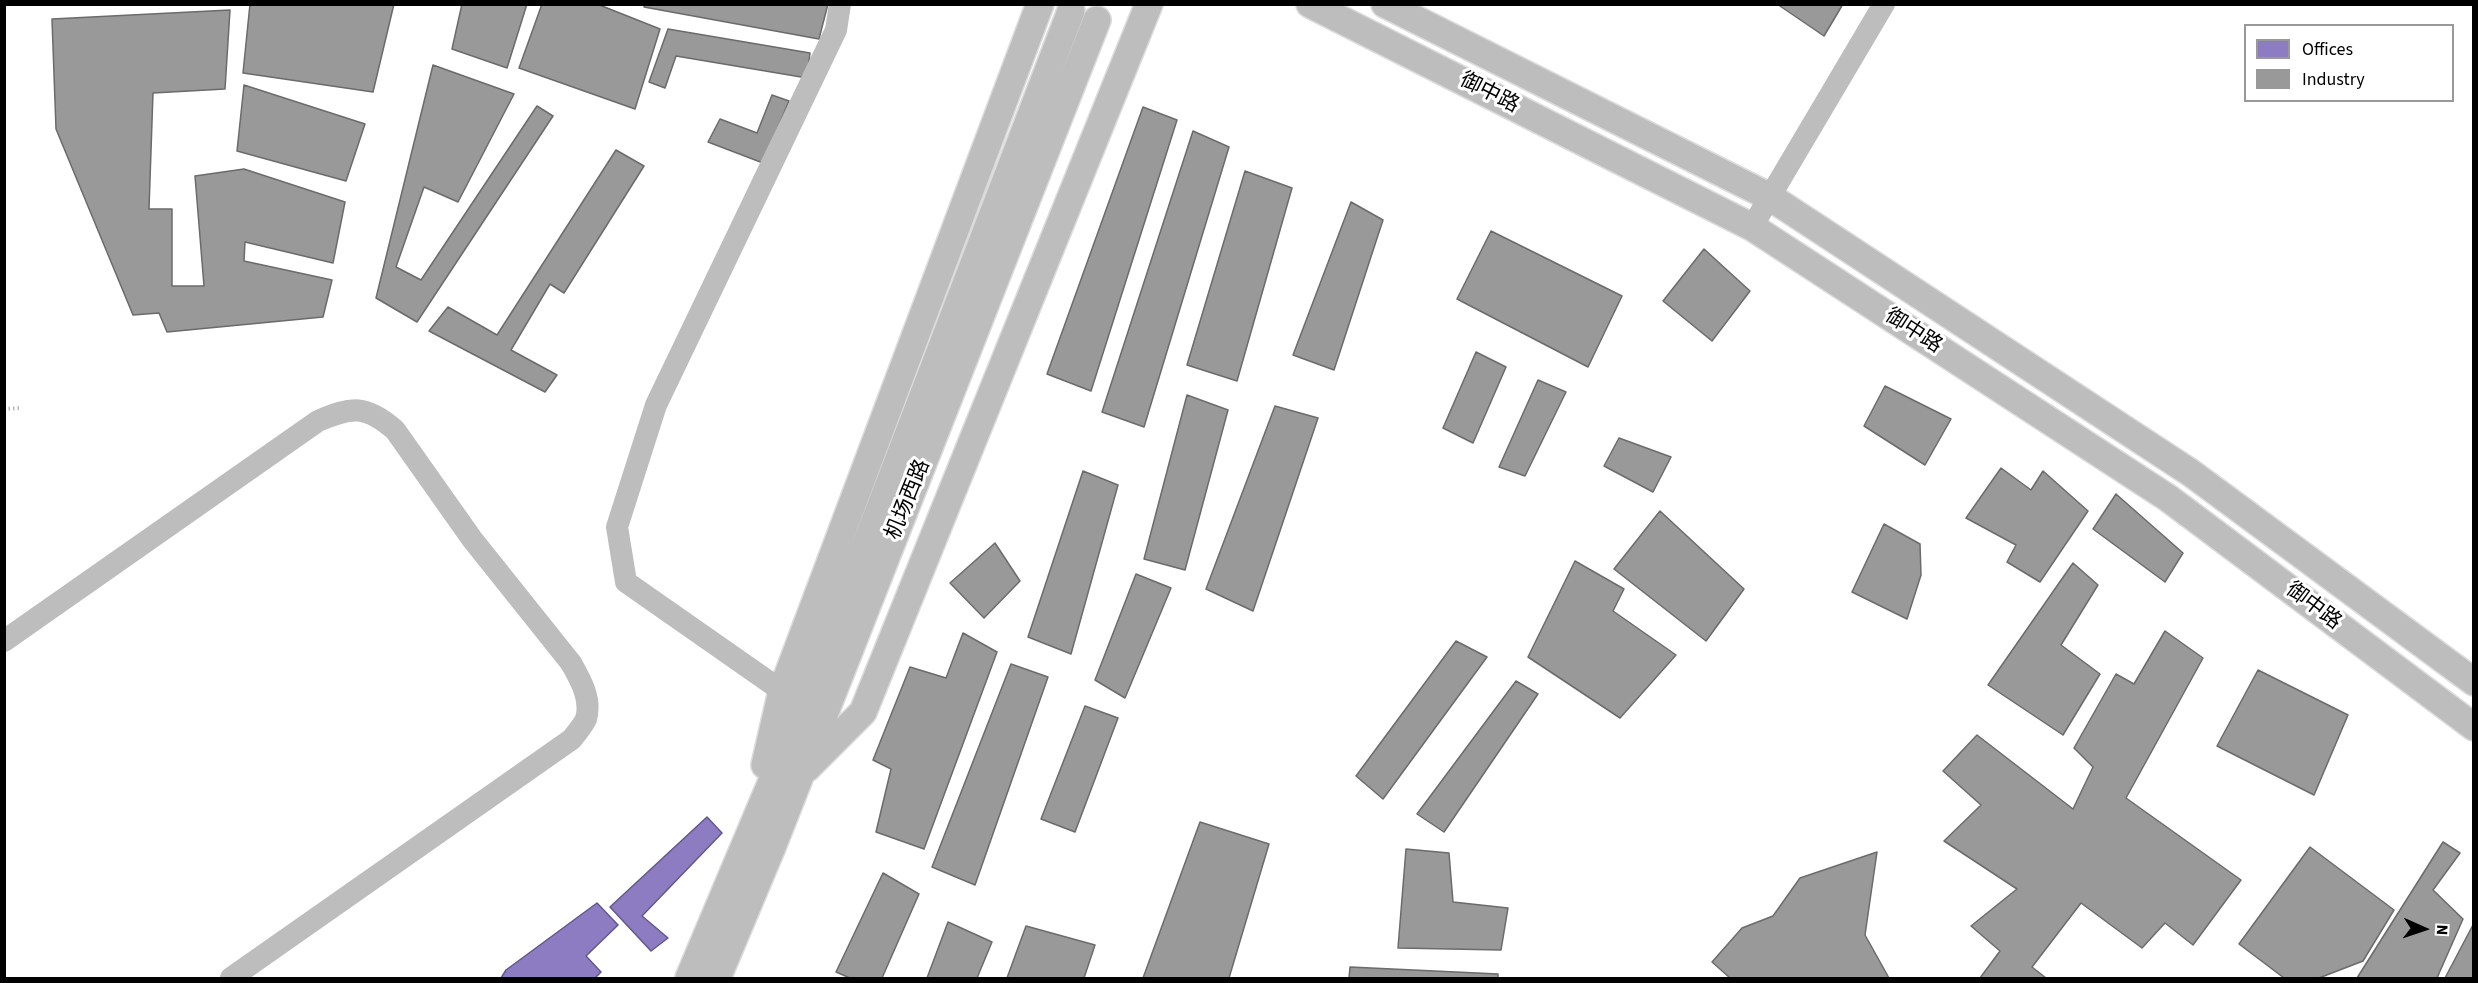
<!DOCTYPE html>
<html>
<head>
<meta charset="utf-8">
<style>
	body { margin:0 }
	#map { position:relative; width:2478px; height:983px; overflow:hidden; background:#fff; font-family:"Source Sans 3",sans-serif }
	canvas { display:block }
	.frame { position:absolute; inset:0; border:6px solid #000; pointer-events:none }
	.legend { position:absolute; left:2244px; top:24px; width:210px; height:78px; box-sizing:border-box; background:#fff; border:2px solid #999; margin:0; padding:8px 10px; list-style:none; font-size:18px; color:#000 }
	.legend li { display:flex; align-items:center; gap:12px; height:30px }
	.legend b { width:30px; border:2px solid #999 }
	.north { position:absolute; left:2394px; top:899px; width:60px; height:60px; -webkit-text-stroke:4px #fff; paint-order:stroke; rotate:93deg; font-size:16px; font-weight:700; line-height:24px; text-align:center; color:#000 }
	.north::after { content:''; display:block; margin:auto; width:21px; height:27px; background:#000; clip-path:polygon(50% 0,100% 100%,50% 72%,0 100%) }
</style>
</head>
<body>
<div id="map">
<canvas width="2478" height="983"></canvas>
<div class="frame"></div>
<ul class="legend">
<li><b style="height:16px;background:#8e7cc3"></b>Offices</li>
<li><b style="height:16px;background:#999"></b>Industry</li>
</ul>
<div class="north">N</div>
</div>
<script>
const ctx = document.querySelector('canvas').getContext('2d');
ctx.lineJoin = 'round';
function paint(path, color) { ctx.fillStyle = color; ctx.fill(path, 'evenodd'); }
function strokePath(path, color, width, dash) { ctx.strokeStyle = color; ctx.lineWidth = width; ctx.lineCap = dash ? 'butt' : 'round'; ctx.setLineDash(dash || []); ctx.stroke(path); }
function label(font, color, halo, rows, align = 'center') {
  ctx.font = font + ' "Source Sans 3","Noto Sans SC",sans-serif'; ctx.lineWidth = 6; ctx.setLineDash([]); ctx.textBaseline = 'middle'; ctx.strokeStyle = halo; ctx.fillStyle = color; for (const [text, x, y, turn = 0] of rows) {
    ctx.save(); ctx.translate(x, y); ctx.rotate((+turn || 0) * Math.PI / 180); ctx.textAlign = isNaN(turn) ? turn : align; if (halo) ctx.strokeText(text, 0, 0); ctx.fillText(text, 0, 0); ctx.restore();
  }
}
const offices = new Path2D(`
	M 707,817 L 722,833 L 642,916 L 668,938 L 651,951 L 610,907 Z
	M 597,903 L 618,925 L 586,956 L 601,972 L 595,978 L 501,978 L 506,970 Z`);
paint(offices, '#8e7cc3');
strokePath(offices, '#635788', 1.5);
const industry = new Path2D(`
	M 250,4 L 394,4 L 373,92 L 243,73 Z
	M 462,4 L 527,4 L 507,68 L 452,49 Z
	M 542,4 L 597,4 L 660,29 L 635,109 L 519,68 Z
	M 645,4 L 828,4 L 819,39 L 644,7 Z
	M 1777,4 L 1843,4 L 1824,36 Z
	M 230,10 L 225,89 L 153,93 L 149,209 L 172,209 L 172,286 L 204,286 L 195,176 L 244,169 L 345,202 L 333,263 L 245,242 L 244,261 L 332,280 L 323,317 L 167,332 L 159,313 L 133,315 L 56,129 L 52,19 Z
	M 668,29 L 810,53 L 807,78 L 676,56 L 665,88 L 649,82 Z
	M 433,65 L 514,94 L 458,202 L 424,187 L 396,267 L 421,280 L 537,106 L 553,116 L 417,322 L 376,298 Z
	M 244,85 L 365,124 L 346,181 L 237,151 Z
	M 772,95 L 789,101 L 763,163 L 708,142 L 720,119 L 757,133 Z
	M 1143,107 L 1177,120 L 1091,391 L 1047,374 Z
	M 1193,131 L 1229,147 L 1144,427 L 1102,412 Z
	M 616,150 L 644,166 L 564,293 L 550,284 L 511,350 L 557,375 L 545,392 L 429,331 L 448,307 L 497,335 Z
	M 1245,171 L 1292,188 L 1237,381 L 1187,365 Z
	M 1351,202 L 1383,220 L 1334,370 L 1293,355 Z
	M 1491,231 L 1622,296 L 1588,367 L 1457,299 Z
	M 1704,249 L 1750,291 L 1712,341 L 1663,301 Z
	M 1476,352 L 1506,367 L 1473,443 L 1443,428 Z
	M 1538,380 L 1566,392 L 1525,476 L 1499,467 Z
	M 1885,386 L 1951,419 L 1925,465 L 1864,426 Z
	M 1187,395 L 1228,410 L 1185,570 L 1144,559 Z
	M 1275,406 L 1318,418 L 1253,611 L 1206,589 Z
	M 1619,438 L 1671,457 L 1653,492 L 1604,466 Z
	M 2001,468 L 2031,490 L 2043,471 L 2088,511 L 2040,582 L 2007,562 L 2016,545 L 1966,518 Z
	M 1083,471 L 1118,485 L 1071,654 L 1028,637 Z
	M 2116,494 L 2183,553 L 2165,582 L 2093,529 Z
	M 1660,511 L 1744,589 L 1706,641 L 1614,569 Z
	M 1884,524 L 1920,544 L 1921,575 L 1907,619 L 1852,592 Z
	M 995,543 L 1020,581 L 984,618 L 950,583 Z
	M 1575,561 L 1624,589 L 1613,611 L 1676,655 L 1620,718 L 1528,657 Z
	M 2073,563 L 2098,585 L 2061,645 L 2100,674 L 2063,735 L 1988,685 Z
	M 1136,574 L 1171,588 L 1125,698 L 1095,680 Z
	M 2165,631 L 2203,658 L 2126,798 L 2241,880 L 2193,945 L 2165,923 L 2142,948 L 2081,903 L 2032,967 L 2046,978 L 1980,978 L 2000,951 L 1971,926 L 2017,889 L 1944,841 L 1981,805 L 1943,771 L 1977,735 L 2073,809 L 2093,767 L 2074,748 L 2116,674 L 2134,684 Z
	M 963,633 L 997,652 L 924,849 L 876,832 L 891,769 L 873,760 L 910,667 L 946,678 Z
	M 1456,641 L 1487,657 L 1383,799 L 1356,776 Z
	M 1011,664 L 1048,677 L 975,885 L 932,867 Z
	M 2258,670 L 2348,715 L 2314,795 L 2217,746 Z
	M 1516,681 L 1538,694 L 1444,832 L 1417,814 Z
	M 1085,706 L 1118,718 L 1075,832 L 1041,819 Z
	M 1200,822 L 1269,844 L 1229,978 L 1143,978 Z
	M 2443,842 L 2460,853 L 2433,890 L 2463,919 L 2437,978 L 2357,978 Z
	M 2310,847 L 2394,910 L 2363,961 L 2319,978 L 2284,978 L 2239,944 Z
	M 1406,849 L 1449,853 L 1453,902 L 1508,908 L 1501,950 L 1398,948 Z
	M 1877,852 L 1865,935 L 1889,978 L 1730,978 L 1712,962 L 1742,928 L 1773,916 L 1800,878 Z
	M 883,873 L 919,894 L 882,978 L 850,978 L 836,972 Z
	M 948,922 L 992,942 L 977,978 L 927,978 Z
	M 2474,923 L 2474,978 L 2445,978 Z
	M 1026,926 L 1095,945 L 1084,978 L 1007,978 Z
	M 1350,967 L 1498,974 L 1498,978 L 1349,978 Z`);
paint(industry, '#999');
strokePath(industry, '#6b6b6b', 1.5);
const major = new Path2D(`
	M 1310,4 L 1752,227 L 2168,498 L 2474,727
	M 1385,4 L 1770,197 L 2191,473 L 2474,682
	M 765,765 L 782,691 L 1040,4
	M 807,768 L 863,712 L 1149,4
	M 689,978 L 805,703 L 1071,11
	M 717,978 L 772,847 L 1097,20`);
strokePath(major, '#dbdbdb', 30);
strokePath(new Path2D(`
	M 4,409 L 20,408`), '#b8b8b8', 4, [1.5, 3]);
strokePath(new Path2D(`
	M 1752,227 L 1884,4
	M 4,641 L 318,421 C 352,406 366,405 395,430 L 472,539 L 571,663 C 580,679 592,699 586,719 C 583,726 576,733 572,739 L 231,978
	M 782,691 L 626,582 L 617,527 L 656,405 L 836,30 L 840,4`), '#bdbdbd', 22);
strokePath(major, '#bdbdbd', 27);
label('21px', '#000', '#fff', [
	["御中路",1489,94,27],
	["御中路",1913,332,33],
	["机场西路",909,500,-68],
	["御中路",2313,607,37]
]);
</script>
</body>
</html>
